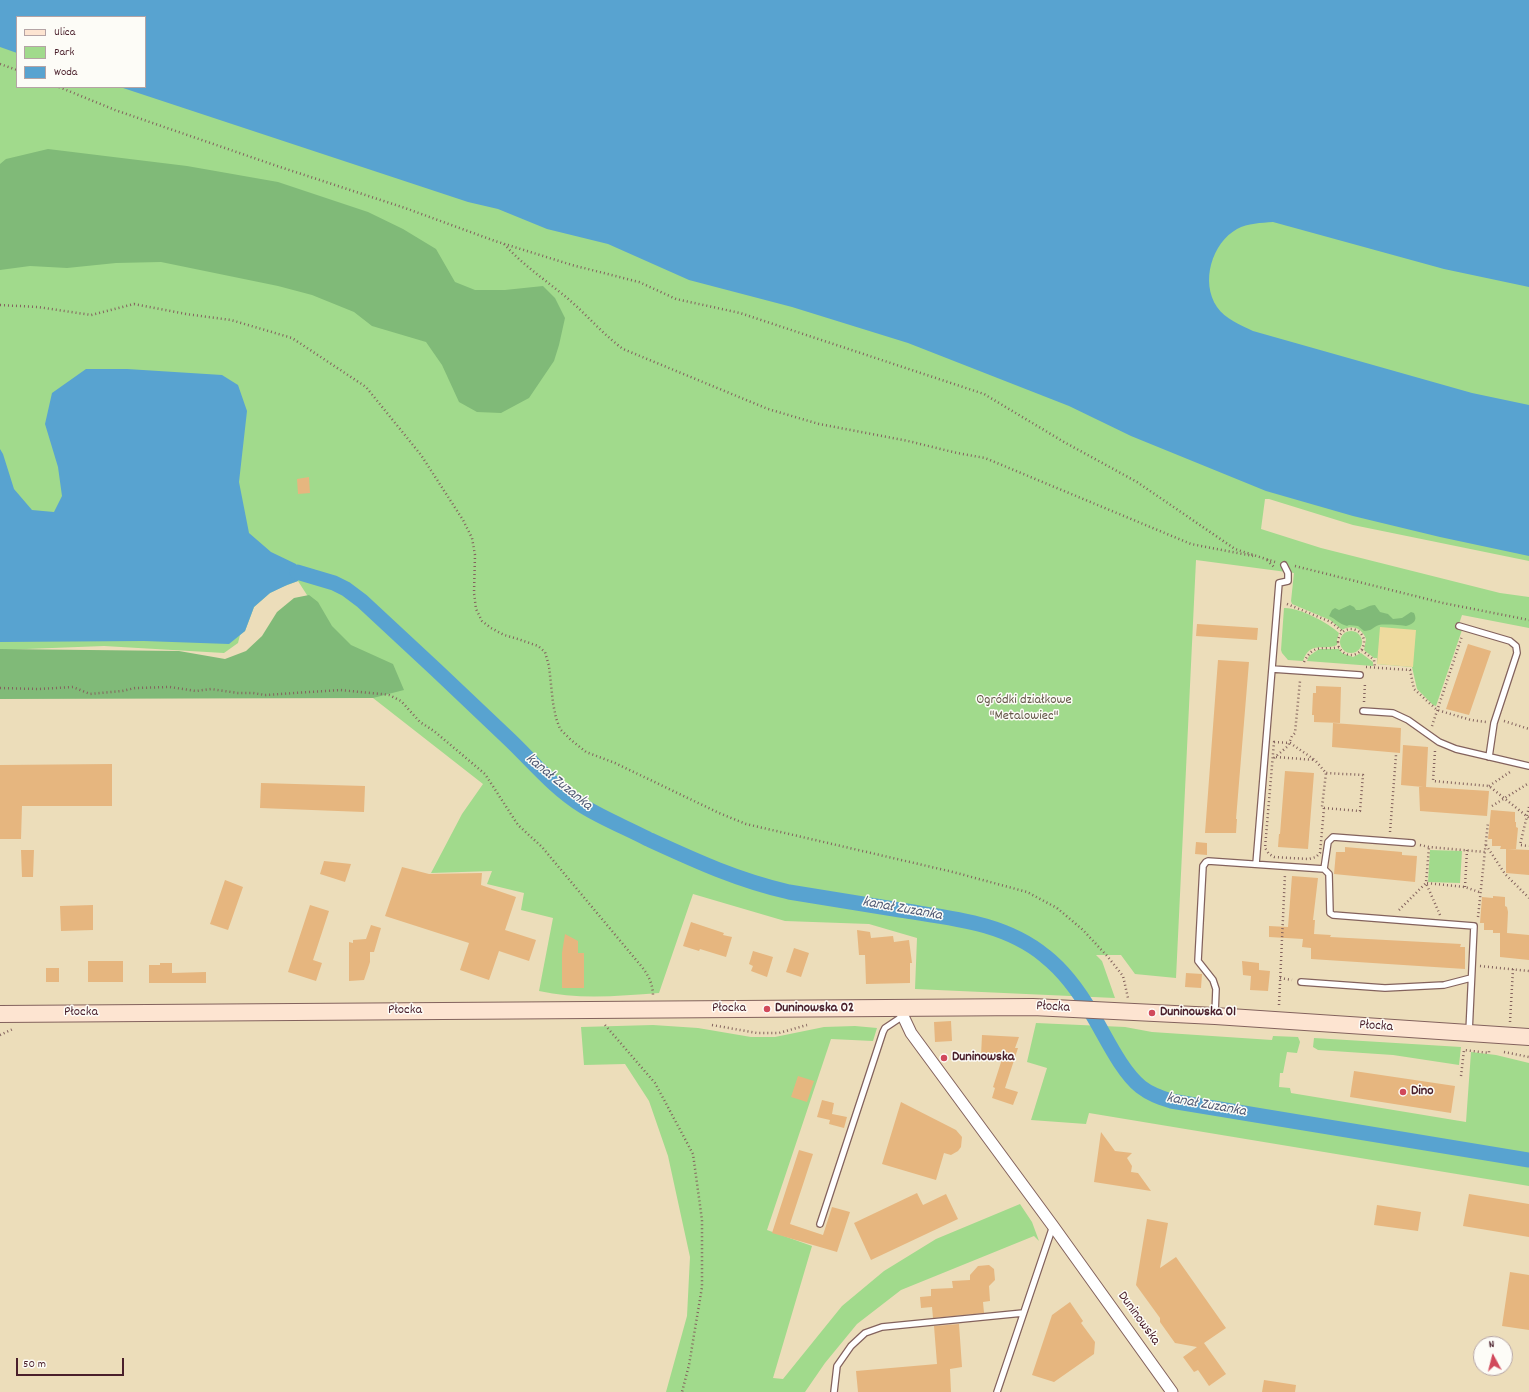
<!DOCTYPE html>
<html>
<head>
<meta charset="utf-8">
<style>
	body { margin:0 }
	#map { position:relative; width:1529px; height:1392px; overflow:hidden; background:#ecddba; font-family:Dekko,sans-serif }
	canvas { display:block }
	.legend { position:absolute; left:16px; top:16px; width:130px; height:72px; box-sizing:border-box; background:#fdfcf7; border:1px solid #b5a4a5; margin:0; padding:5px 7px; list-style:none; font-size:12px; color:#4a1f2b }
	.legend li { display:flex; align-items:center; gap:8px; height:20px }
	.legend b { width:20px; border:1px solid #b5a4a5 }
	.north { position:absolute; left:1473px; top:1336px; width:40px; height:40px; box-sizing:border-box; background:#fdfcf7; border:1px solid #b5a4a5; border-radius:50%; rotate:353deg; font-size:11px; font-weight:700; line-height:16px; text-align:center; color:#4a1f2b }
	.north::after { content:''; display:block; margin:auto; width:14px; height:18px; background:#d1495b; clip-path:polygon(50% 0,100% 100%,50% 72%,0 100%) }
	.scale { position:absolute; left:16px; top:1358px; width:108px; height:18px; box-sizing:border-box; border:2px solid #4a1f2b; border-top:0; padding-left:5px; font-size:12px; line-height:14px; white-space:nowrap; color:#4a1f2b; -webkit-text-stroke:3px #fdfcf7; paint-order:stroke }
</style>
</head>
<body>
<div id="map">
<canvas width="1529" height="1392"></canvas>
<ul class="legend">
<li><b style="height:5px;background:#fde4d1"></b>Ulica</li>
<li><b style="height:11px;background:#a1da8c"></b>Park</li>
<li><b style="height:11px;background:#58a3d0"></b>Woda</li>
</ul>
<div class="north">N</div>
<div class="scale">50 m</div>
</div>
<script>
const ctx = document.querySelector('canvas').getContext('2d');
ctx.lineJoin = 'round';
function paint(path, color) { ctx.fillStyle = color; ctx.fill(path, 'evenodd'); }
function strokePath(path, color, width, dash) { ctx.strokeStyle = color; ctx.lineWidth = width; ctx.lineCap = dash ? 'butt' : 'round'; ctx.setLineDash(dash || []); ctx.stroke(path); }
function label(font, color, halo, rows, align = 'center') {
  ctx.font = font + ' Dekko,sans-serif'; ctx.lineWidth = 3; ctx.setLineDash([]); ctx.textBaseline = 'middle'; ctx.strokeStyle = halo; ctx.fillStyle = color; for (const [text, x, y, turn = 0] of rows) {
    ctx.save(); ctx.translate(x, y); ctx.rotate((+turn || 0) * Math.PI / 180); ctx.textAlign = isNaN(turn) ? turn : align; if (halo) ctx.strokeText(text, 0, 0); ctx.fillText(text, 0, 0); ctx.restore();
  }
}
paint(new Path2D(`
	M 0,0 L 1529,0 L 1529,561 L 1353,525 L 1269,499 L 1265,499 L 1261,529 L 1321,548 L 1500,593 L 1529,597 L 1529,628 L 1462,615 L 1459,624 L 1455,624 L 1455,627 L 1462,630 L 1436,706 L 1433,705 L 1417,689 L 1412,667 L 1377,664 L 1377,658 L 1374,658 L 1364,650 L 1366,639 C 1362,628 1352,624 1342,630 L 1330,620 L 1292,604 L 1291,601 L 1294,573 L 1196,560 L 1176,978 L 1135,974 L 1121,955 L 1096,955 L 1102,961 L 1115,998 L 915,989 L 917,938 L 869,924 L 785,921 L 693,894 L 659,993 C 619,996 578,1000 539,991 L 553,918 L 521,910 L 524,893 L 487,884 L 492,871 L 431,873 L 462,814 L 483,784 L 373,698 L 298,581 L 282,587 L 270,593 L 254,607 L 245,631 L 240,635 L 238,643 L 224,653 L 104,646 L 0,650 ZM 17,17 L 145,17 L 145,87 L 17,87 Z
	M 1284,608 C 1298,607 1329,623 1339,633 L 1337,640 L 1337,645 C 1324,651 1310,640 1303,661 L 1288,660 L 1282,653 L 1281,650 Z
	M1340 642a11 11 0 1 1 22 0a11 11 0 1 1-22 0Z
	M 1319,649 L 1339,649 L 1342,653 L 1353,657 L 1361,653 L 1373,662 L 1373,666 L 1307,661 L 1309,656 Z
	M 1430,850 L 1462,851 L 1460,883 L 1428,882 Z
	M 1036,1023 L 1125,1027 L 1152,1032 L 1272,1040 L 1273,1036 L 1298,1037 L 1300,1042 L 1297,1053 L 1287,1052 L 1283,1073 L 1280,1073 L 1279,1087 L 1290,1088 L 1291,1093 L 1466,1122 L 1471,1052 L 1496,1055 L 1529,1063 L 1529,1186 L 1089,1113 L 1086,1124 L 1031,1120 L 1047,1068 L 1027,1062 Z
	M 653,1025 L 698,1028 L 751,1037 L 775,1037 L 824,1027 L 855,1026 L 877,1028 L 873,1041 L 831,1039 L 767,1230 L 812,1246 L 773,1378 L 783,1379 L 842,1306 L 884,1271 L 936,1239 L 1020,1204 L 1032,1222 L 1039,1241 L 1034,1236 L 901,1290 L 857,1324 L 825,1363 L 805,1392 L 666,1392 L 687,1316 L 690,1257 L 668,1156 L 649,1101 L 625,1064 L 584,1065 L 581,1027 Z
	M 1314,1038 L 1461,1047 L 1459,1065 L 1393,1055 L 1318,1050 L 1313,1047 Z`), '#a1da8c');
paint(new Path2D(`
	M 48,149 L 187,166 L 278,182 L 368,212 L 403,229 L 436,249 L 455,282 L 475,290 L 505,290 L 543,286 L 555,298 L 565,318 L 559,345 L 554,361 L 529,398 L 501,413 L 477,412 L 459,402 L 442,365 L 426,342 L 372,326 L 354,312 L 312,295 L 278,286 L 161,262 L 116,263 L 67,268 L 30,266 L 0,270 L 0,164 L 6,159 Z
	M 309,595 L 318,602 L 332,626 L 351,645 L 393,664 L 404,690 L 373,698 L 0,699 L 0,649 L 179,651 L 225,659 L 246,651 L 262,636 L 277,612 L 294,598 Z
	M 1350,605 L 1354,607 L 1356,610 C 1363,611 1368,605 1375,605 L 1380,612 L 1388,614 L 1393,619 L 1402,618 L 1411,612 L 1414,613 C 1418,621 1413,624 1406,626 C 1403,625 1383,624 1379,625 C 1373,627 1372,631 1364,631 L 1358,626 L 1349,625 L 1347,626 C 1339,624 1336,619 1329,616 L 1332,610 L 1335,608 L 1339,610 Z`), '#80ba78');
paint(new Path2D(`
	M 1380,627 L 1416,630 L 1413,667 L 1377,664 Z`), '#eeda9e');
paint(new Path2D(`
	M 0,0 L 1529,0 L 1529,287 L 1444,269 L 1273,222 C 1261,223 1248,223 1237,229 C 1212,243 1200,282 1217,307 C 1225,319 1241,325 1253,331 L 1472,393 L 1529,405 L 1529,556 L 1440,537 L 1353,516 L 1266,491 L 1131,436 L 1069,406 L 908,343 L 792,307 L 689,280 L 608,244 L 547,229 L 498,209 L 468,202 L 120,87 L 145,87 L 145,17 L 17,17 L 17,53 L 0,47 Z
	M 86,369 L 127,369 L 222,375 L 238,385 L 247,411 L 239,482 L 249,533 L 271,552 L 296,564 L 298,581 L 287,585 L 270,593 L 254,607 L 245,631 L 229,644 L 144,641 L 0,642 L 0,449 L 3,454 L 14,489 L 32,510 L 54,512 L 62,496 L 58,467 L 45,424 L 52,393 Z`), '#58a3d0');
strokePath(new Path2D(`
	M 297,572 L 334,583 L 346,589 L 362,601 C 412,647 461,693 510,740 C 533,762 555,789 583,806 C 604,819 627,828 648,839 C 696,861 737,880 789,892 C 826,898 863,904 900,910 C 949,918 1004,922 1045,956 C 1064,971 1080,993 1092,1014 C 1105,1035 1121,1071 1141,1087 C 1150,1094 1159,1097 1171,1101 L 1529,1160`), '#58a3d0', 15);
paint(new Path2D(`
	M 309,477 L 310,493 L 298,494 L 297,479 Z
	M 1197,624 L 1258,628 L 1257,640 L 1196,636 Z
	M 1468,644 L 1491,651 L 1469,715 L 1446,709 Z
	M 1218,660 L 1249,662 L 1236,819 L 1237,819 L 1236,833 L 1205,833 Z
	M 1316,686 L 1341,687 L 1340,723 L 1314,722 L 1314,715 L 1312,715 L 1313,693 L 1316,693 Z
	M 1333,723 L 1401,728 L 1400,753 L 1332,747 Z
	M 1403,745 L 1428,747 L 1426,787 L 1489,791 L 1487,816 L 1420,811 L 1419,787 L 1423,787 L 1401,785 Z
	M 112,764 L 112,806 L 22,806 L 21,839 L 0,839 L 0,765 Z
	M 1285,771 L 1314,773 L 1308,849 L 1278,847 L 1279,834 L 1280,834 Z
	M 261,783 L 365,786 L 364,812 L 260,808 Z
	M 1491,810 L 1515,812 L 1515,822 L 1516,822 L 1516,827 L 1518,828 L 1516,849 L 1508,849 L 1529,850 L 1529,875 L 1506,873 L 1506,849 L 1500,849 L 1501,846 L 1492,846 L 1492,839 L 1488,839 Z
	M 1196,842 L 1207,843 L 1207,855 L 1195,854 Z
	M 1345,847 L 1402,852 L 1402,855 L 1417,856 L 1415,882 L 1334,874 L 1336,852 L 1345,852 Z
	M 21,850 L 34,850 L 33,877 L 22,877 Z
	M 324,861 L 351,864 L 345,882 L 320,874 Z
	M 402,867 L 429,874 L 482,873 L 481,885 L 516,897 L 505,930 L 536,940 L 529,961 L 499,951 L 489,980 L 460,970 L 469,943 L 385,916 Z
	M 1292,876 L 1318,878 L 1313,920 L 1315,920 L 1314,934 L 1331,935 L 1330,937 L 1461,944 L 1460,947 L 1465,947 L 1465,969 L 1311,959 L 1311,948 L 1302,947 L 1303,939 L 1269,937 L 1269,926 L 1288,927 Z
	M 225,880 L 243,887 L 228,930 L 210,924 Z
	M 1493,896 L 1505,897 L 1505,906 L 1507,907 L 1508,912 L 1507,933 L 1529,935 L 1529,960 L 1500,957 L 1500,933 L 1493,933 L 1493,930 L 1484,930 L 1484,923 L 1480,923 L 1482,897 L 1493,898 Z
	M 93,905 L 93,930 L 61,931 L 60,906 Z
	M 310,905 L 329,911 L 313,960 L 322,963 L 316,981 L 288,972 Z
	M 691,922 L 724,933 L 723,935 L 732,937 L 726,957 L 700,949 L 699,951 L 683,946 Z
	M 371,925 L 381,928 L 374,952 L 370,952 L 370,962 L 364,980 L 349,981 L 349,942 L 353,943 L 353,940 L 366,939 Z
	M 857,930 L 870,932 L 871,938 L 893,936 L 894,942 L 909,940 L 912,963 L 910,963 L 910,983 L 866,984 L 865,955 L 859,955 Z
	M 565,934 L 578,941 L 578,953 L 584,953 L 584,988 L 562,988 L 562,953 Z
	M 794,948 L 809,953 L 801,977 L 786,972 Z
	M 753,951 L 773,957 L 767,977 L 751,971 L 753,966 L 749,964 Z
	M 88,961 L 123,961 L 123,982 L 88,982 Z
	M 1242,961 L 1259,963 L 1259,970 L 1270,971 L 1268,991 L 1250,990 L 1251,976 L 1243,975 Z
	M 160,963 L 172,963 L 172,973 L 206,972 L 206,983 L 149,983 L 149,965 L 160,965 Z
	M 46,968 L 59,968 L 59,982 L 46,982 Z
	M 1186,973 L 1202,974 L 1201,988 L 1185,987 Z
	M 951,1021 L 952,1041 L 935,1042 L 934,1022 Z
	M 982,1035 L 1019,1037 L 1015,1048 L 1018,1048 L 1005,1088 L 1018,1092 L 1013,1105 L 992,1098 L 995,1088 L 993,1087 L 1003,1056 L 981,1056 Z
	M 1354,1071 L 1455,1086 L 1451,1113 L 1350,1097 Z
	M 798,1076 L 814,1081 L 807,1102 L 791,1097 Z
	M 822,1100 L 834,1103 L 832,1114 L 847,1117 L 844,1128 L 829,1124 L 830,1120 L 817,1117 Z
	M 901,1102 L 956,1130 L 962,1137 L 961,1147 L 958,1151 L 951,1155 L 944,1153 L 936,1180 L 882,1164 Z
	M 1101,1132 L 1115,1151 L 1132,1153 L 1127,1158 L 1132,1166 L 1131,1172 L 1138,1173 L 1151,1191 L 1094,1182 Z
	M 799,1150 L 813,1154 L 790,1224 L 823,1235 L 832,1207 L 850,1212 L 837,1252 L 772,1233 Z
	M 917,1193 L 923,1205 L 946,1194 L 958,1219 L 871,1260 L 854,1223 Z
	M 1469,1194 L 1529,1204 L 1529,1237 L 1463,1226 Z
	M 1377,1205 L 1421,1212 L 1418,1231 L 1374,1225 Z
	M 1147,1219 L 1168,1223 L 1160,1268 L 1176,1257 L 1226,1328 L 1204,1343 L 1226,1374 L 1209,1386 L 1198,1370 L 1194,1372 L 1183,1357 L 1197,1347 L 1175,1343 L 1160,1322 L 1160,1318 L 1136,1285 Z
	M 989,1265 L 994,1269 L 995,1280 L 989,1286 L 990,1301 L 983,1302 L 984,1313 L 933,1318 L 932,1307 L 921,1308 L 920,1297 L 931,1296 L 931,1289 L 953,1288 L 952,1281 L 970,1280 L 970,1275 L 978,1266 Z
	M 1510,1272 L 1529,1275 L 1529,1330 L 1502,1326 Z
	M 1070,1302 L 1083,1321 L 1081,1323 L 1095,1342 L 1094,1354 L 1054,1382 L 1032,1375 L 1052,1315 Z
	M 959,1324 L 962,1367 L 950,1369 L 951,1392 L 858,1392 L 856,1371 L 937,1364 L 934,1326 Z
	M 1264,1380 L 1296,1385 L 1295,1392 L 1262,1392 Z`), '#e6b67f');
const lane = new Path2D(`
	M 1459,626 L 1510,641 L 1516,646 L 1517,653 L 1494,723 L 1489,757
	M 1272,669 L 1360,675
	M 1363,711 L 1393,713 L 1408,720 L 1439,742 L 1456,749 L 1529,766
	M 1256,864 L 1279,583 L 1288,581 L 1288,573 L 1284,565
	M 1324,869 L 1328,842 L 1333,837 L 1412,843
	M 1301,982 L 1385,988 L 1444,985 L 1471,978
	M 1215,1014 L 1216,989 L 1213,980 L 1198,961 L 1203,866 L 1206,862 L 1208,861 L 1324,869 L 1329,874 L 1330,913 L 1333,915 L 1474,926 L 1469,1032
	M 820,1224 L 883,1032 L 885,1028 L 903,1016
	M 834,1392 L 837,1366 L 851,1346 L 865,1333 L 882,1327 L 1023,1313
	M 997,1392 L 1053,1226`);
const street = new Path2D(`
	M 903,1008 L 903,1016 L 911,1033 L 1053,1226 L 1172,1392`);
const secondary = new Path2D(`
	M 0,1014 L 1033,1007 L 1215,1016 L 1529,1037`);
strokePath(lane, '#83625d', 8);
strokePath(street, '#83625d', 13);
strokePath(secondary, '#83625d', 18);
strokePath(new Path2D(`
	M 0,64 L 17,70
	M 59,87 L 115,110 L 277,166 L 405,208 L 495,241 L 572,265 L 639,282 L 676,299 L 740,313 L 984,394 L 1064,442 L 1137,482 L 1235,549 L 1275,562
	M 504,244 C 521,263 541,277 561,293 C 583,310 600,332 623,349 L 768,409 L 819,424 L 908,441 L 957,453 L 985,458 L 1191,544 L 1253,556
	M 0,305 L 38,307 L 91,315 L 134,304 L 186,314 L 231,320 L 292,338 L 366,387 L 421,455 L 463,520 L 472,538 L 475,555 L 474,593 L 476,609 L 482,621 L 491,628 L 504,635 L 518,639 L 538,646 L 545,652 L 549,666 L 553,703 L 556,718 L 560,729 L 571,740 L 586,752 L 615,763 L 719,813 L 746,824 L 953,872 L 1027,892 L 1057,908 L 1083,930 L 1108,957 L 1123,976 L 1128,998
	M 1267,560 L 1275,568
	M 1295,566 L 1443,603 L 1529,620
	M 1287,604 L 1331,622 L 1343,632
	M1338 642a13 13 0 1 1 26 0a13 13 0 1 1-26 0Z
	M 1362,650 L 1374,660 L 1375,668
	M 1304,662 C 1314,642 1323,651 1339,647
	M 1366,667 L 1410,670 L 1414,689 L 1437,710 L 1471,720 L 1486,722
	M 0,688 L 38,689 L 73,687 L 90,694 L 122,691 L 135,688 L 170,687 L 196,691 L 211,689 L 238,693 L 253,693 L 265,695 L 340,690 L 381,694 L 389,695 L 401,701 L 420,722 L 434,731 L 485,774 L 518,825 L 542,847 L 642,967 C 649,976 653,985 653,996
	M 1364,702 L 1365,683
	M 1504,721 L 1529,729
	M 1432,726 L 1462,636
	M 1274,742 L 1290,743 L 1315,760 L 1326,773 L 1322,807 L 1324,808 L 1320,853 L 1316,857 L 1309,859 L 1274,857 L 1269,854 L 1265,848 Z
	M 1435,751 L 1433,781 L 1489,786 L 1529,818
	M 1276,757 L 1315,760
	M 1274,758 L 1288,746 L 1292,736 L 1295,733 L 1300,681
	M 1489,786 L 1510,772
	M 1492,806 L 1529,783
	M 1529,807 L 1520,845 L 1529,846
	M 1324,808 L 1360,811 L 1363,775 L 1326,773
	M 1390,832 L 1396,755
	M 1420,845 L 1429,847 L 1485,852
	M 1486,845 L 1505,874 L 1529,898
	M 1465,887 L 1467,850
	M 1399,910 L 1426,883 L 1429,847
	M 1440,915 L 1426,883 L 1465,887 L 1479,892
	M 1478,917 L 1488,822
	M 1480,966 L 1529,971
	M 1280,978 L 1292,980
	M 1279,1005 L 1285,874
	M 1510,1022 L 1513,969
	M 605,1025 L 655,1083 L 693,1154 L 702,1220 L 702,1287 L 689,1365 L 682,1392
	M 712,1025 L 757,1033 L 779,1033 L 807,1025
	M 0,1035 L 13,1029
	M 1504,1052 L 1529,1057
	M 1461,1076 L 1464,1050 L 1489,1053 L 1489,1049`), '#83625d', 2.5, [1, 3]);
strokePath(lane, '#fff', 5.5);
strokePath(street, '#fff', 11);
strokePath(secondary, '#fde4d1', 16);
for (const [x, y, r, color] of [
	[767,1009,4,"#d1495b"],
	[1152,1013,4,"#d1495b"],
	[944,1058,4,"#d1495b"],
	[1403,1092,4,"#d1495b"]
]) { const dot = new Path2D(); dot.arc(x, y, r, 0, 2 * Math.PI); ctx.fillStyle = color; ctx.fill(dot); strokePath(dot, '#fdfcf7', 1.5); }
label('14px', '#645748', '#fdfcf7', [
	["Ogródki działkowe",1024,701],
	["\"Metalowiec\"",1024,717]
]);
label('14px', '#4a1f2b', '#fdfcf7', [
	["Płocka",1053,1008,3],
	["Płocka",729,1009],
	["Płocka",405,1011],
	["Płocka",81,1013],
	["Płocka",1376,1027,4],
	["Duninowska",1138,1319,54]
]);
label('bold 14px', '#4a1f2b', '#fdfcf7', [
	["Duninowska 02",775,1009],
	["Duninowska 01",1160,1013],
	["Duninowska",952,1058],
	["Dino",1411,1092]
], 'left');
label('italic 15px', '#505a75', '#fdfcf7', [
	["kanał Zuzanka",558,783,39],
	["kanał Zuzanka",902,910,10],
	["kanał Zuzanka",1206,1106,10]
]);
</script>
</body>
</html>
